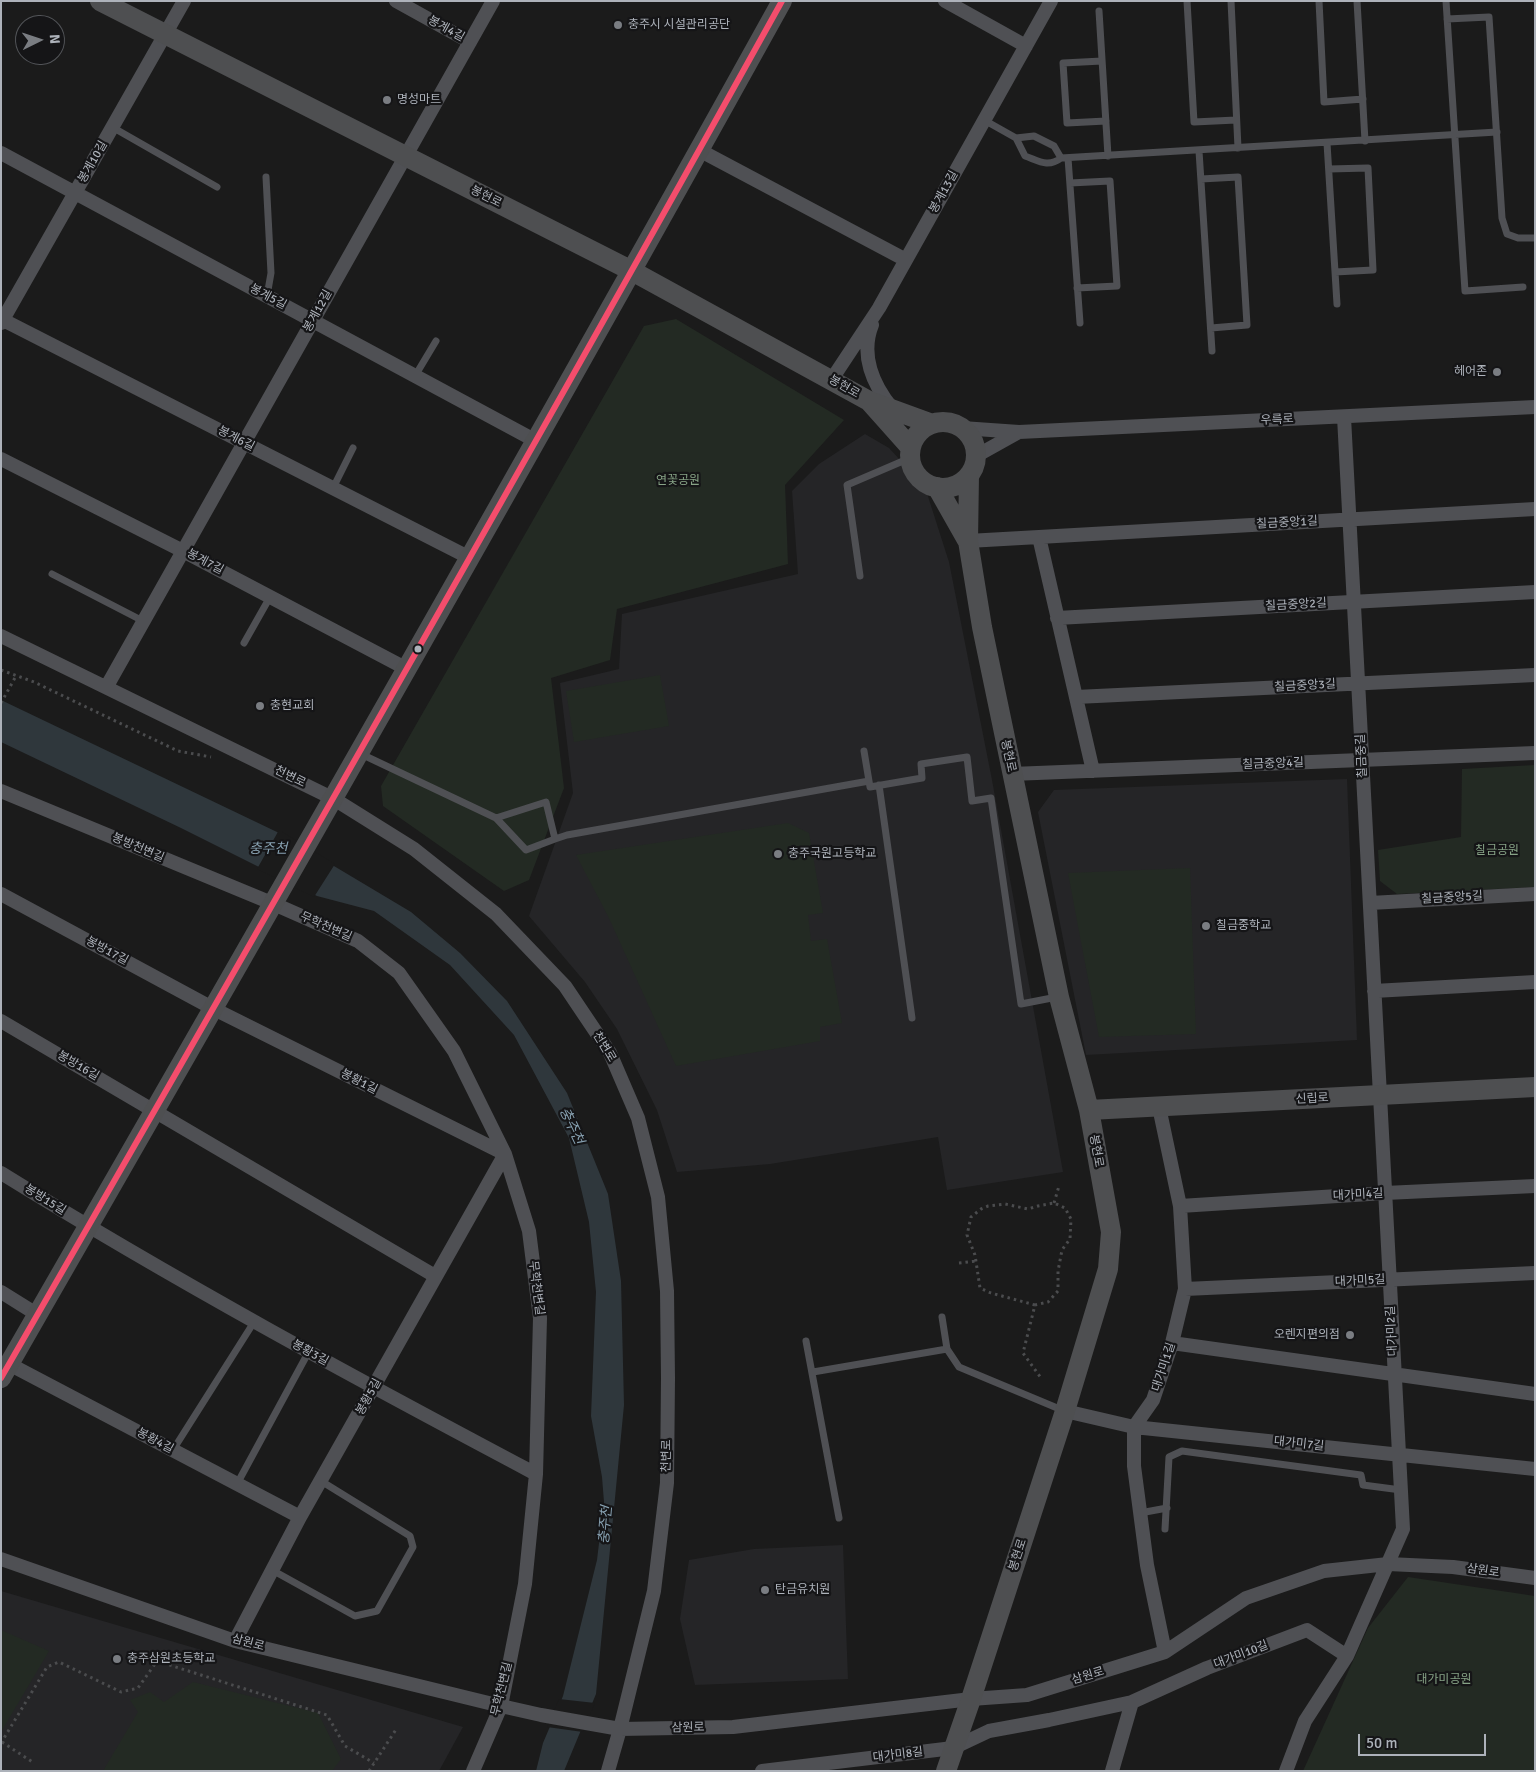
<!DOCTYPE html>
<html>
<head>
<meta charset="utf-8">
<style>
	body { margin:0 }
	#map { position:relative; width:1536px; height:1772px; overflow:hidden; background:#1b1b1b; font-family:Signika,sans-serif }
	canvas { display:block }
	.frame { position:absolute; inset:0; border:2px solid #adb2ba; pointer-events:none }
	.north { position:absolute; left:15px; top:15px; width:50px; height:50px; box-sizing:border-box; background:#151517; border:1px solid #525458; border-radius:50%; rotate:86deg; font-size:14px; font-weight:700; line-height:20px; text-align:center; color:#adb2ba }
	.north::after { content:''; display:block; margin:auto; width:18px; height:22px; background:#7a7d82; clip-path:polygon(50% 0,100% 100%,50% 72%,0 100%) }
	.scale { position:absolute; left:1358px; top:1734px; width:128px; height:22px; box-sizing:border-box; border:2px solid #adb2ba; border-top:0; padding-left:6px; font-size:15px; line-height:18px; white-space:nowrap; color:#adb2ba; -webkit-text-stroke:4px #151517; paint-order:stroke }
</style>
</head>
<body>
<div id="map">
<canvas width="1536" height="1772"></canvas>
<div class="frame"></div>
<div class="north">N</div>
<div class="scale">50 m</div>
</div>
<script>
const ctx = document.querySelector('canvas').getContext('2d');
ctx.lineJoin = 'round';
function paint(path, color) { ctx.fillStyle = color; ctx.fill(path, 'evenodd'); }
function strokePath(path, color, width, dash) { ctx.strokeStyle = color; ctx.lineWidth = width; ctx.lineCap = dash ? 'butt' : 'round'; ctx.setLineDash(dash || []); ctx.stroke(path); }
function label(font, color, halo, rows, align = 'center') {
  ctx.font = font + ' Signika,"Noto Sans KR",sans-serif'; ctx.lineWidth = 4.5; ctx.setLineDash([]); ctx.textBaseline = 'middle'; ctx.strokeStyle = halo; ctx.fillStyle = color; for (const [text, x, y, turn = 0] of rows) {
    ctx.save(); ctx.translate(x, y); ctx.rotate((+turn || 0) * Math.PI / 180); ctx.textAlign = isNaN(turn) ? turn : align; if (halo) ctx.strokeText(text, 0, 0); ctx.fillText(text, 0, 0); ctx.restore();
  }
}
paint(new Path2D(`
	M 865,434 L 889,448 L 925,487 L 949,562 L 992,780 L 1063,1172 L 947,1190 L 938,1137 L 770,1164 L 677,1172 L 657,1110 L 617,1029 L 585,982 L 529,916 L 573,793 L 560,683 L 619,669 L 622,614 L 798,574 L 792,491 L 819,464 Z
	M 1347,779 L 1357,1040 L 1086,1055 L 1038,812 L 1054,790 Z
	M 843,1545 L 848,1679 L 695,1685 L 680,1619 L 689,1560 L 754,1549 Z
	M 1,1591 L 463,1727 L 439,1771 L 1,1771 Z`), '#252527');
paint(new Path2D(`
	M 676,319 L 844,420 L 785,485 L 788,564 L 617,609 L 610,660 L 551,678 L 564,788 L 529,880 L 504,891 L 383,806 L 381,786 L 644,326 Z
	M 660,675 L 669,726 L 574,742 L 566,691 Z
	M 1535,765 L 1535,887 L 1397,894 L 1380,881 L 1378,850 L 1461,837 L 1462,769 Z
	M 788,823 L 809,833 L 823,913 L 808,915 L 811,941 L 827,939 L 842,1023 L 820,1027 L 820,1041 L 676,1066 L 608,916 L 576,855 Z
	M 1190,868 L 1196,1034 L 1099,1037 L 1068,873 Z
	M 1408,1577 L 1535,1596 L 1535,1771 L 1303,1771 L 1368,1628 Z
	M 1,1630 L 49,1651 L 1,1732 Z
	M 193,1682 L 318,1713 L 341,1759 L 332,1771 L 103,1771 L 138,1712 L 130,1700 L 150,1692 L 164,1702 Z`), '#232a23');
paint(new Path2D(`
	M 1,700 L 277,832 L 411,912 L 460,953 L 507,1001 L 567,1093 L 608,1194 L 621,1281 L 624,1405 L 596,1694 L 564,1771 L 536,1771 L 543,1743 L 563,1696 L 597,1560 L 604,1502 L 602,1477 L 591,1416 L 596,1292 L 589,1222 L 569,1138 L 514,1035 L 450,965 L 374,911 L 317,896 L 181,828 L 1,742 Z`), '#2f373c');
paint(new Path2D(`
	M 279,830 L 335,864 L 314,897 L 257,869 Z
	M 559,1699 L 595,1703 L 583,1732 L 547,1727 Z`), '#1b1b1b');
strokePath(new Path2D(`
	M 1,670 L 34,682 L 178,751 L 211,757
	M 1,703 L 16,676
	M 1054,1203 L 1059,1186
	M 959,1263 L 976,1261
	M 1035,1305 L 991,1293 L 980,1288 L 975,1255 L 967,1235 L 971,1217 L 981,1209 L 988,1206 L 1005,1204 L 1028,1209 L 1038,1206 L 1054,1203 L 1065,1208 L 1071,1219 L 1070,1239 L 1062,1250 L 1058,1271 L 1058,1291 L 1048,1302 L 1035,1305 L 1023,1353 L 1041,1378
	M 2,1742 L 34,1763
	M 1,1743 L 47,1667 L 59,1662 L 121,1692 L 138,1688 L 157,1661 L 327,1715 L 345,1746 L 374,1763
	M 369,1771 L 397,1728`), '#4b4c4e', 3, [2.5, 4]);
strokePath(new Path2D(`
	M 1187,1 L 1194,122 L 1236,120
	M 1231,1 L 1238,148
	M 1319,1 L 1324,102 L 1363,99
	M 1357,1 L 1365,141
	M 1446,1 L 1465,291 L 1523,287
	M 1099,11 L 1108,156
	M 1447,19 L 1489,17 L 1502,218 L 1507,234 L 1518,238 L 1535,238
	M 1102,61 L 1063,63 L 1067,123 L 1106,121
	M 984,120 L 1016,138 L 1034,136 L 1054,146 L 1061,158
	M 112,127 L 217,187
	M 1016,138 L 1025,156 C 1039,161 1048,168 1061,158 L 1497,132
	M 1327,143 L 1337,304
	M 1199,151 L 1212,351
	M 1068,158 L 1080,323
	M 1329,169 L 1368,168 L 1373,270 L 1335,272
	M 266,177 L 271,273 L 267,296
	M 1201,179 L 1238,177 L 1247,325 L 1211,328
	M 1070,183 L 1110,181 L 1117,286 L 1077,288
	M 415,376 L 436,341
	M 333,488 L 353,448
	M 52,574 L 143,621
	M 860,576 L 847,485 L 910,458
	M 244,643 L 270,597
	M 864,751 L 870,787 L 922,778 L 921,764 L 967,757 L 972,801 L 991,798 L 1021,1004 L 1057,997
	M 361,754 L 496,818 L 546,802 L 555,839 L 567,835 L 869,781
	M 879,785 L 912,1018
	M 496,818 L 526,850 L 555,839
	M 942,1317 L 947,1349
	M 806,1341 L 839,1518
	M 813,1372 L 947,1349 L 959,1367 L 1062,1410
	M 173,1450 L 254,1322
	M 237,1484 L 308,1353
	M 1140,1513 L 1167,1508
	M 1165,1529 L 1169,1457 L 1182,1451 L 1361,1475 L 1363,1485 L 1401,1490
	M 272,1570 L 355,1616 L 377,1611 L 413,1547 L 410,1536 L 321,1481`), '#4f5054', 7);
strokePath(new Path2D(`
	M 396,1 L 470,42
	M 945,1 L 1026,46
	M 699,150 L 906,260
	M 1,153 L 536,441
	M 3,320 L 470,558
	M 1,323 L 184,1
	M 872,325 C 860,355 873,385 892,408
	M 832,379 L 879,308 L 1051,1
	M 962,428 L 1019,432 L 1535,407
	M 976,456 L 1019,432
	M 1,459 L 183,551 L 407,669
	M 1039,537 L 1093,771
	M 968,541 L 1535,509
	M 1057,618 L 1535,592
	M 1,636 L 334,799 L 414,849 L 496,914 L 565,986 L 610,1053 L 638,1118 L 658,1197 L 667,1291 L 668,1378 L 667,1483 L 654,1591 L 620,1729 L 608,1771
	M 107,686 L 493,1
	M 1076,697 L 1535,675
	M 1012,774 L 1535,753
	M 1,791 L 274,904 L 358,941 L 399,973 L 454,1051 L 505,1154 L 529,1231 L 540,1318 L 536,1474 L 525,1584 L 501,1706 L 473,1771
	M 1,894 L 214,1009 L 505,1154 L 300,1517 L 235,1641
	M 1370,903 L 1535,894
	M 1374,991 L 1535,982
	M 1,1021 L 435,1276
	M 1159,1107 L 1180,1206 L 1185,1289 L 1172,1343 L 1153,1400 L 1134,1427 L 1134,1466 L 1147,1565 L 1165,1652
	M 1,1173 C 175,1281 355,1378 536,1474
	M 1180,1206 L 1385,1193 L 1535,1186
	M 1185,1289 L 1535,1273
	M 1,1292 L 38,1315
	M 1172,1343 L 1535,1394
	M 9,1364 L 300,1517
	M 1065,1411 L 1134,1427 L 1535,1469
	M 1,1559 L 235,1641 L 501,1706 L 541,1715 L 620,1729 L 733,1727 L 971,1699 L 1027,1695 L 1165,1652 L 1246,1598 L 1324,1571 L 1388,1564 L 1453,1567 L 1535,1578
	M 762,1771 L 953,1748 L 989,1731 L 1049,1720 L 1132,1702 L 1207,1668 L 1307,1630 L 1347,1656
	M 1112,1771 L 1132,1702
	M 1286,1771 L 1305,1721 L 1347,1656 L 1403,1529 L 1344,417`), '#4f5054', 14);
strokePath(new Path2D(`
	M 100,1 L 632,271 L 869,401 L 932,424
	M 870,402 L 911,448
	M910 455a33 33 0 1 1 66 0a33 33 0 1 1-66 0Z
	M 937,487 L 967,540
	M 1089,1110 L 1535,1087
	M 1,1378 C 264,921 526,463 782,1
	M 946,1771 L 971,1699 L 1065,1411 L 1108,1269 L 1111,1232 L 1089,1110 L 1059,997 L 982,627 L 968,541 L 969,475`), '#4e4f51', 20);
strokePath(new Path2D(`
	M 1,1378 C 264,921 526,463 782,1`), '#f44d6c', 6);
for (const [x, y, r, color] of [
	[618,25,5,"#7a7d82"],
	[387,100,5,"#7a7d82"],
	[1497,372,5,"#7a7d82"],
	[418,649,4.5,"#adb2ba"],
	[260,706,5,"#7a7d82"],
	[778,854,5,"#7a7d82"],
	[1206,926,5,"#7a7d82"],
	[1350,1335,5,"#7a7d82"],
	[765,1590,5,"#7a7d82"],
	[117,1659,5,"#7a7d82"]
]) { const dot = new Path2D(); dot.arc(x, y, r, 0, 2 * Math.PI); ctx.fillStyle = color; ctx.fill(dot); strokePath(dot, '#151517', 2); }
label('12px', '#adb2ba', '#151517', [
	["충주시 시설관리공단",628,25],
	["명성마트",397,100],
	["헤어존",1487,372,"right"],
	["충현교회",270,706],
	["충주국원고등학교",788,854],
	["칠금중학교",1216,926],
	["오렌지편의점",1340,1335,"right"],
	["탄금유치원",775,1590],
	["충주삼원초등학교",127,1659]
], 'left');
label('12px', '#adb2ba', '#151517', [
	["봉계4길",446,29,29],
	["봉계10길",93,162,-60],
	["봉계13길",944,192,-61],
	["봉현로",486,197,27],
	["봉계5길",268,297,28],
	["봉계12길",318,311,-61],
	["봉현로",844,387,30],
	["우륵로",1277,420,-3],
	["봉계6길",236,439,27],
	["칠금중앙1길",1287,523,-3],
	["봉계7길",205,562,28],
	["칠금중앙2길",1296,605,-3],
	["칠금중앙3길",1305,686,-3],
	["봉현로",1008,756,78],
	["칠금중길",1362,756,-93],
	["칠금중앙4길",1273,764,-2],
	["천변로",290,777,26],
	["봉방천변길",138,848,23],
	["칠금중앙5길",1452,898,-3],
	["무학천변길",326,927,24],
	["봉방17길",107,951,28],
	["천변로",604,1047,59],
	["봉방16길",78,1066,30],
	["봉황1길",359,1082,27],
	["신립로",1312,1099,-3],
	["봉현로",1096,1151,80],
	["대가미4길",1358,1195,-3],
	["봉방15길",45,1200,32],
	["대가미5길",1360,1281,-3],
	["무학천변길",536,1288,83],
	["대가미2길",1392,1331,-93],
	["봉황3길",310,1353,29],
	["대가미1길",1164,1367,-72],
	["봉황5길",369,1397,-61],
	["봉황4길",155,1441,28],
	["대가미7길",1299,1444,6],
	["천변로",667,1456,-89],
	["봉현로",1018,1555,-72],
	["삼원로",1483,1571,8],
	["삼원로",248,1643,15],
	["대가미10길",1241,1655,-21],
	["삼원로",1088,1676,-17],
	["무학천변길",502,1689,-76],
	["삼원로",688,1728,-1],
	["대가미8길",898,1755,-7]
]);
label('12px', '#87a386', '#151517', [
	["연꽃공원",678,481],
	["칠금공원",1497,851],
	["대가미공원",1444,1680]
]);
label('italic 14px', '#88a2b2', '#151517', [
	["충주천",268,849],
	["충주천",571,1126,65],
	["충주천",606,1525,-85]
]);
</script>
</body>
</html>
